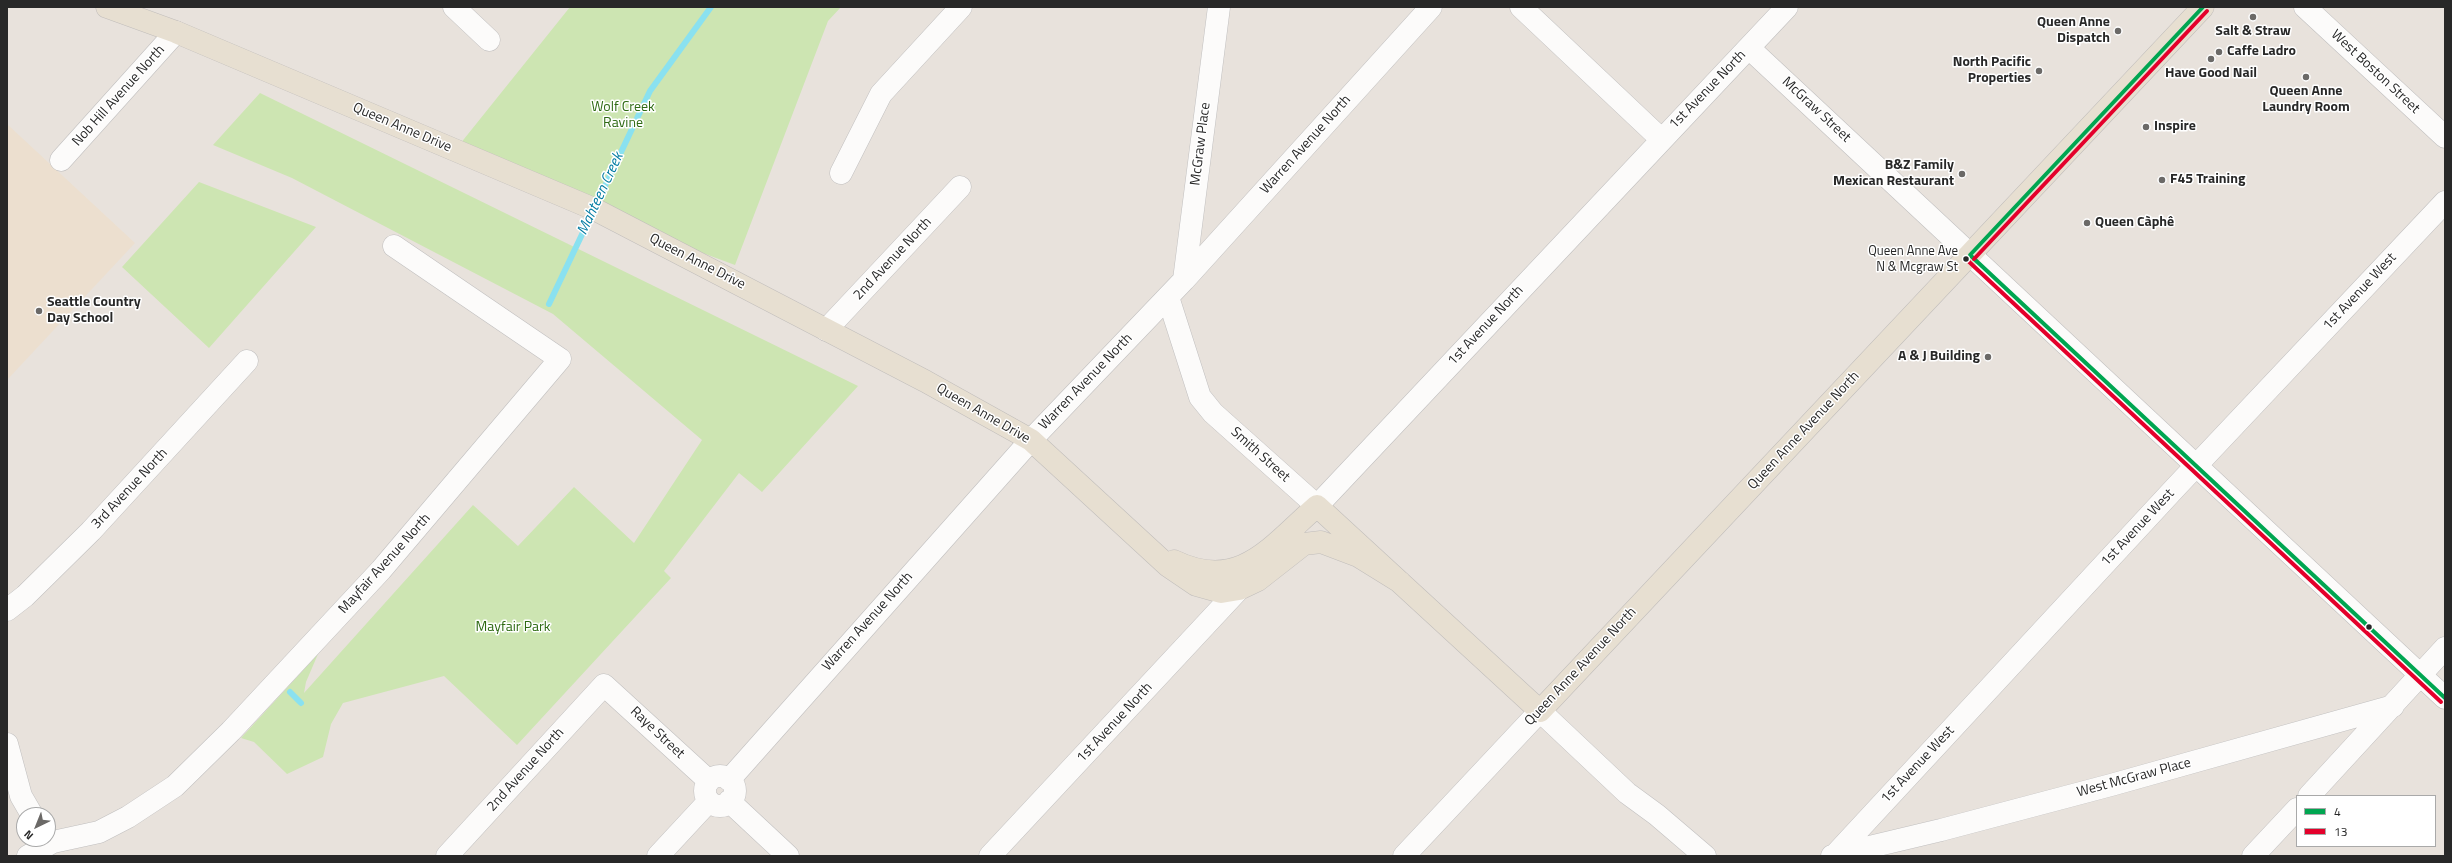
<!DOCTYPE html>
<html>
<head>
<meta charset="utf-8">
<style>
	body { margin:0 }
	#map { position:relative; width:2452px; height:863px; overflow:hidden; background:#e8e2dc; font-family:"Titillium Web",sans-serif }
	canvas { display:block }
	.frame { position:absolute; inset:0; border:8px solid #282828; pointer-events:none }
	.legend { position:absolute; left:2296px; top:795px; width:140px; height:52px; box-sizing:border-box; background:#fff; border:1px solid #a9a9a9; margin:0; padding:5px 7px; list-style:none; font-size:12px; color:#282828 }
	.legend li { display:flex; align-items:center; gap:8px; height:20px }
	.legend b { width:20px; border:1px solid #a9a9a9 }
	.north { position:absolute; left:16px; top:807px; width:40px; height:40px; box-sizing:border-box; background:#fff; border:1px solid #a9a9a9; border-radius:50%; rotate:223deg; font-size:11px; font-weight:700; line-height:16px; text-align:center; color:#282828 }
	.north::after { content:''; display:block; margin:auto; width:14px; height:18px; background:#6b6967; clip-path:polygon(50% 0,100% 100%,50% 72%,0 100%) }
</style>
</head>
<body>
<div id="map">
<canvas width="2452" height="863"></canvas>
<div class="frame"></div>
<ul class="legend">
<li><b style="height:5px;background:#00a651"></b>4</li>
<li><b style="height:5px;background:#e4002b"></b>13</li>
</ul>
<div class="north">N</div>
</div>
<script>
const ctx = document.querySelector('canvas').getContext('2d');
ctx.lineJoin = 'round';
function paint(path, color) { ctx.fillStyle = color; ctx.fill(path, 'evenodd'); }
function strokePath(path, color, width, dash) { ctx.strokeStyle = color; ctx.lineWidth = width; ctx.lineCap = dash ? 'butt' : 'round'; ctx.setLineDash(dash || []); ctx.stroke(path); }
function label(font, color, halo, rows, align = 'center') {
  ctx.font = font + ' "Titillium Web",sans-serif'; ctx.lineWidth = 3; ctx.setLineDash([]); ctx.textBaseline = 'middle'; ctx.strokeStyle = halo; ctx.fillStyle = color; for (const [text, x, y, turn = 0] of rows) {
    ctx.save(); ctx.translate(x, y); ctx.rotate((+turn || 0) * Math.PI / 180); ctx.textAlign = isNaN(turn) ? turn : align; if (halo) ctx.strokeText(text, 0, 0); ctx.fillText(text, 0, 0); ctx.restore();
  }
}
paint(new Path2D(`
	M 7,124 L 135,243 L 7,380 Z`), '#ecdfcf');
paint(new Path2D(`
	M 570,7 L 841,7 L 828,21 L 735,265 L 673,242 L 460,144 Z
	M 260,93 L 858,386 L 762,492 L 739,473 L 664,571 L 671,578 L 517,745 L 444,676 L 343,703 L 331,724 L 323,757 L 287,774 L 254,742 L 241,738 L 318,654 L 306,682 L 304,693 L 473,505 L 518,546 L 574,487 L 634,543 L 702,440 L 553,314 L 292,178 L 213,145 Z
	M 199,182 L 316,227 L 209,348 L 122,267 Z`), '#cde5b2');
strokePath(new Path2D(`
	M 549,304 L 650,91 L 711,7
	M 290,692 L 301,703`), '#8ae1f0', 6);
const minor = new Path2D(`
	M 454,7 L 489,40
	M 1521,7 L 1661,139
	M 2305,7 L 2445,137
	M 1749,48 L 2445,698
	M 61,160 L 176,32
	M 841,173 L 881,94 L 961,7
	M 1184,280 L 1219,7
	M 1168,297 L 1200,397 L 1213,413 L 1317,506 L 1787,7
	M 826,330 L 960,187
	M 7,610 L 25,596 L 91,531 L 247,361
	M 7,744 L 21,796 L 32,815
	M705 791a15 15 0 1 1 30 0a15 15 0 1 1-30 0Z
	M 729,780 L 1031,440 L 1184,280 L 1431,7
	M 2309,796 L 2445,648
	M 729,801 L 788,856
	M 28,856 L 53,842 L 99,832 L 128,817 L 175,786 L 231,731 L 381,570 L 560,359 L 394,246
	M 447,856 L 604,685 L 709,781
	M 658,856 L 709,801
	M 990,856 L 1239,589
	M 1404,856 L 1540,711 L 1627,793 L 1657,815 L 1705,856
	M 1832,856 L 1941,830 L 2111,785 L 2393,706
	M 1834,856 L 2175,488 L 2445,202
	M 2253,856 L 2297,809`);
const major = new Path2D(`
	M 107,7 L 176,32 L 594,209 L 925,381 L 1031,440 L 1168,566 L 1196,585 L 1221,592 L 1239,589 L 1258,580 L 1304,544 L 1321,542 L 1358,556 L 1400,582
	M 1174,561 C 1240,593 1271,546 1317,506 L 1540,711 L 2203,7`);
strokePath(minor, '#c0bfbf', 23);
strokePath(major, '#c0bdbb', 23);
strokePath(minor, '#fcfbfa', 22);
strokePath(major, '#e7dfd1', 22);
strokePath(new Path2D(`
	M 1970,255 L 2445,698
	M 1970,255 L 2203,7`), '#00a651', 4);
strokePath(new Path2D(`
	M 1966,259 L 2441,702
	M 1974,259 L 2207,11`), '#e4002b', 4);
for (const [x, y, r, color] of [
	[2253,17,4,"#6b6967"],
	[2118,31,4,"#6b6967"],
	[2219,52,4,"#6b6967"],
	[2211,59,4,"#6b6967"],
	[2039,71,4,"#6b6967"],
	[2306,77,4,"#6b6967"],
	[2146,127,4,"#6b6967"],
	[1962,174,4,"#6b6967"],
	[2162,180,4,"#6b6967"],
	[2087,223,4,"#6b6967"],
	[1966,259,3.5,"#282828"],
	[39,311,4,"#6b6967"],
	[1988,357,4,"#6b6967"],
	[2369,627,3.5,"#282828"]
]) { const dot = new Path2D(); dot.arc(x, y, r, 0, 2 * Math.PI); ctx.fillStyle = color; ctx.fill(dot); strokePath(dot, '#fff', 1.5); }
label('13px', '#282828', '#fff', [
	["Queen Anne Ave",1958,252],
	["N & Mcgraw St",1958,268]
], 'right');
label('bold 14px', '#282828', '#fff', [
	["Queen Anne",2110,23,"right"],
	["Dispatch",2110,39,"right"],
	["Salt & Straw",2253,32,"center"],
	["Caffe Ladro",2227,52],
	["North Pacific",2031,63,"right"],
	["Properties",2031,79,"right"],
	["Have Good Nail",2211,74,"center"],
	["Queen Anne",2306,92,"center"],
	["Laundry Room",2306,108,"center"],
	["Inspire",2154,127],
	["B&Z Family",1954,166,"right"],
	["Mexican Restaurant",1954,182,"right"],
	["F45 Training",2170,180],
	["Queen Càphê",2095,223],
	["Seattle Country",47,303],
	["Day School",47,319],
	["A & J Building",1980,357,"right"]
], 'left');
label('14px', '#282828', '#fff', [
	["West Boston Street",2375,72,43],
	["1st Avenue North",1708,90,-46],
	["Nob Hill Avenue North",119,96,-48],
	["McGraw Street",1816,110,43],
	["Queen Anne Drive",402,128,23],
	["McGraw Place",1201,144,-83],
	["Warren Avenue North",1306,145,-48],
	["2nd Avenue North",893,259,-47],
	["Queen Anne Drive",697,262,27],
	["1st Avenue West",2360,292,-47],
	["1st Avenue North",1486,326,-47],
	["Warren Avenue North",1086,382,-46],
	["Queen Anne Drive",983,414,30],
	["Queen Anne Avenue North",1804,431,-47],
	["Smith Street",1260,455,42],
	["3rd Avenue North",130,489,-47],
	["1st Avenue West",2138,528,-47],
	["Mayfair Avenue North",385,564,-48],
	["Warren Avenue North",868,622,-48],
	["Queen Anne Avenue North",1581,667,-47],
	["1st Avenue North",1115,723,-47],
	["Raye Street",657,733,43],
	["1st Avenue West",1918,765,-47],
	["2nd Avenue North",526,770,-48],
	["West McGraw Place",2134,778,-15]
]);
label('14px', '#2e6a13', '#fff', [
	["Wolf Creek",623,108],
	["Ravine",623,124],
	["Mayfair Park",513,628]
]);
label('italic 15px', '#027ba2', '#fff', [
	["Mahteen Creek",601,194,-65]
]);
</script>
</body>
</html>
